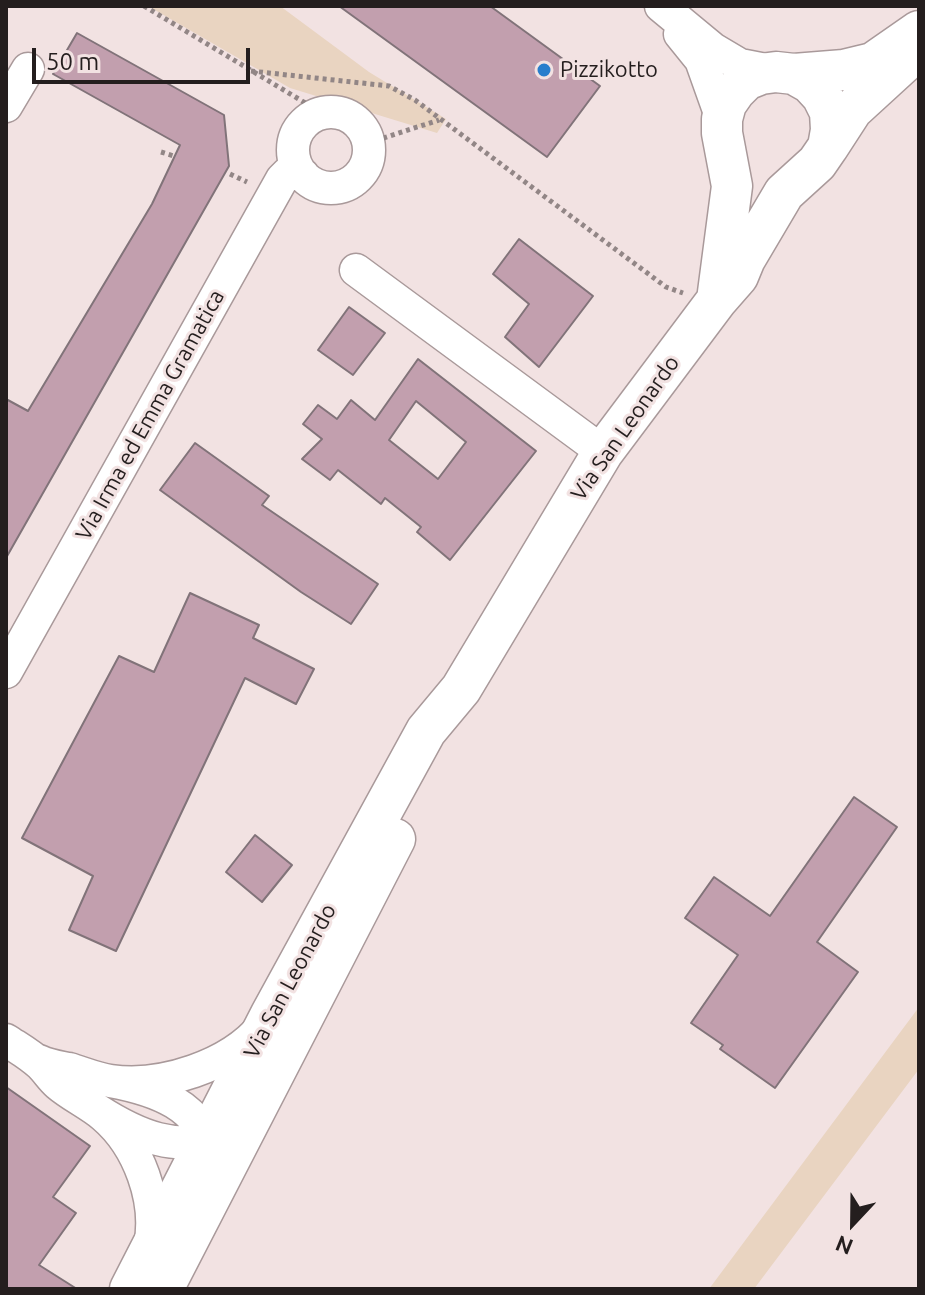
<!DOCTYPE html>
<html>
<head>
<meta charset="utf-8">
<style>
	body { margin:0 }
	#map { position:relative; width:925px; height:1295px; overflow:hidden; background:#f2e2e2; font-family:Ubuntu,sans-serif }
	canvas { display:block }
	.frame { position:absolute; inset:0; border:8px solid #241e1e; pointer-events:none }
	.north { position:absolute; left:813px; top:1183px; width:80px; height:80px; -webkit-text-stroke:6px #f2e2e2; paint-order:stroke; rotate:202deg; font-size:22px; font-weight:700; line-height:32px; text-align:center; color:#241e1e }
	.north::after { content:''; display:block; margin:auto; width:28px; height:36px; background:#241e1e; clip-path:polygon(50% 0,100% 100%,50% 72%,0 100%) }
	.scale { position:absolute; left:32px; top:48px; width:218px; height:36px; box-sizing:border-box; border:4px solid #241e1e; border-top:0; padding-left:10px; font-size:24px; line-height:28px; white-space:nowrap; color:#241e1e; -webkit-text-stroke:6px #f2e2e2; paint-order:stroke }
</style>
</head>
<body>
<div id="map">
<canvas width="925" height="1295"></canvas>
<div class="frame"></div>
<div class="north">N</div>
<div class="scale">50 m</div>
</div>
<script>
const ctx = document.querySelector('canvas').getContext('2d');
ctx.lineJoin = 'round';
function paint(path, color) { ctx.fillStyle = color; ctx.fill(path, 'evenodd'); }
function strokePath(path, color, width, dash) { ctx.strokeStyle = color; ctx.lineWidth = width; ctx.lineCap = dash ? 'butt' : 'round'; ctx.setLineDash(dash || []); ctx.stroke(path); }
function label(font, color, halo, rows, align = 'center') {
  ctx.font = font + ' Ubuntu,sans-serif'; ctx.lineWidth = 6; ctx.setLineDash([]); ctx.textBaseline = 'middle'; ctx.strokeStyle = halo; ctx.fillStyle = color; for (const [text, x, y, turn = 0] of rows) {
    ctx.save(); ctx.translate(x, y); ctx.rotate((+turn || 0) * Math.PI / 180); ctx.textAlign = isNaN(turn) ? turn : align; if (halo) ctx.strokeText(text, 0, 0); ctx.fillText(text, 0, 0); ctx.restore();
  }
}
paint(new Path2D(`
	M 148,6 L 280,6 L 369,72 L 446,119 L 437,133 L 290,88 Z
	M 919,1007 L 919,1069 L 754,1289 L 709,1289 Z`), '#e9d4c1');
const building = new Path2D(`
	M 339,6 L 490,6 L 600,86 L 547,157 Z
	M 77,33 L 224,115 L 229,166 L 6,558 L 6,399 L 28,411 L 152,204 L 180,145 L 53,74 Z
	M 519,239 L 593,296 L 539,367 L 505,337 L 529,304 L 493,274 Z
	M 349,307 L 385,333 L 353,375 L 318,350 Z
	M 418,359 L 536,451 L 450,560 L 417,532 L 421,527 L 385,498 L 381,504 L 338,470 L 330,480 L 302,459 L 322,439 L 303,424 L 318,405 L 337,419 L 351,400 L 375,420 ZM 416,401 L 466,442 L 438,479 L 389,440 Z
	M 195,443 L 269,496 L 262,505 L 378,584 L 351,624 L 301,592 L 160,490 Z
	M 190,593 L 259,625 L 253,638 L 314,669 L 296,704 L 245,678 L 116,951 L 69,930 L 93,876 L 22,838 L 119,656 L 154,672 Z
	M 854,797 L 897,827 L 817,942 L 858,972 L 775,1088 L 720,1049 L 723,1045 L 691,1023 L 738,955 L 685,918 L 714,877 L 770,916 Z
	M 255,835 L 292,865 L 262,902 L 226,872 Z
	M 6,1087 L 90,1146 L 53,1197 L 76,1213 L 39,1265 L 77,1289 L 6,1289 Z`);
paint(building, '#c29fae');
strokePath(building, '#817379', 2);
const minor = new Path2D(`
	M 661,6 L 713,49 L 740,65 L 776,72
	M 680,34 L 701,60 L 722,119
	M 6,106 L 28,69
	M293 150a38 38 0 1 1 76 0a38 38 0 1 1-76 0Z
	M 356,270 L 603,452
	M 6,672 L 282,179 L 288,173 L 303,175
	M 6,1040 C 18,1048 31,1055 41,1065 C 47,1071 52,1079 58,1084 C 72,1096 90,1104 104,1116 C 139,1146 159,1201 150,1246
	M 39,1061 C 49,1066 59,1067 69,1069 C 83,1073 96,1079 111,1081 C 162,1088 230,1066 263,1026
	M 110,1081 C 154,1089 204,1105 211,1156
	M 97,1110 C 136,1135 179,1155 224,1133`);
const major = new Path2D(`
	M 794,74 L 844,70 L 873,63 L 919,31
	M 828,147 L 852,110 L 911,56
	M 130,1289 L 271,1014 L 426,731 L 461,689 L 603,452 L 717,300 L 738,276 L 745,259 L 784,193 L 817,163 L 828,147 L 831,130 L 830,112 L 822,96 L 810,83 L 794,74 L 776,72 L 761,74 L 746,80 L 735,91 L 726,104 L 722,119 L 722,133 L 732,186 L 717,300
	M 163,1289 L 395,839`);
strokePath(minor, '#a9999a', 35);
strokePath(major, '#a9999a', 43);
strokePath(new Path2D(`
	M 144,6 L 322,113
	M 251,71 L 389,86 L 415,100 L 666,287 L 683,293
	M 368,143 L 439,120
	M 161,152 L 174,156
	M 230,174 L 247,182`), '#928686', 5, [4, 4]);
strokePath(minor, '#fff', 32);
strokePath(major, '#fff', 40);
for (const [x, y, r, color] of [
	[544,70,8,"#287ecc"]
]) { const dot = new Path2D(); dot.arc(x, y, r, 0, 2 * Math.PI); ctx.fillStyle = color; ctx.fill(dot); strokePath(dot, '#f2e2e2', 3); }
label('22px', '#241e1e', '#f2e2e2', [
	["Pizzikotto",560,70]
], 'left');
label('22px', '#241e1e', '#f2e2e2', [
	["Via Irma ed Emma Gramatica",150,415,-61],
	["Via San Leonardo",625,428,-55],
	["Via San Leonardo",290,981,-62]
]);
</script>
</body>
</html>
